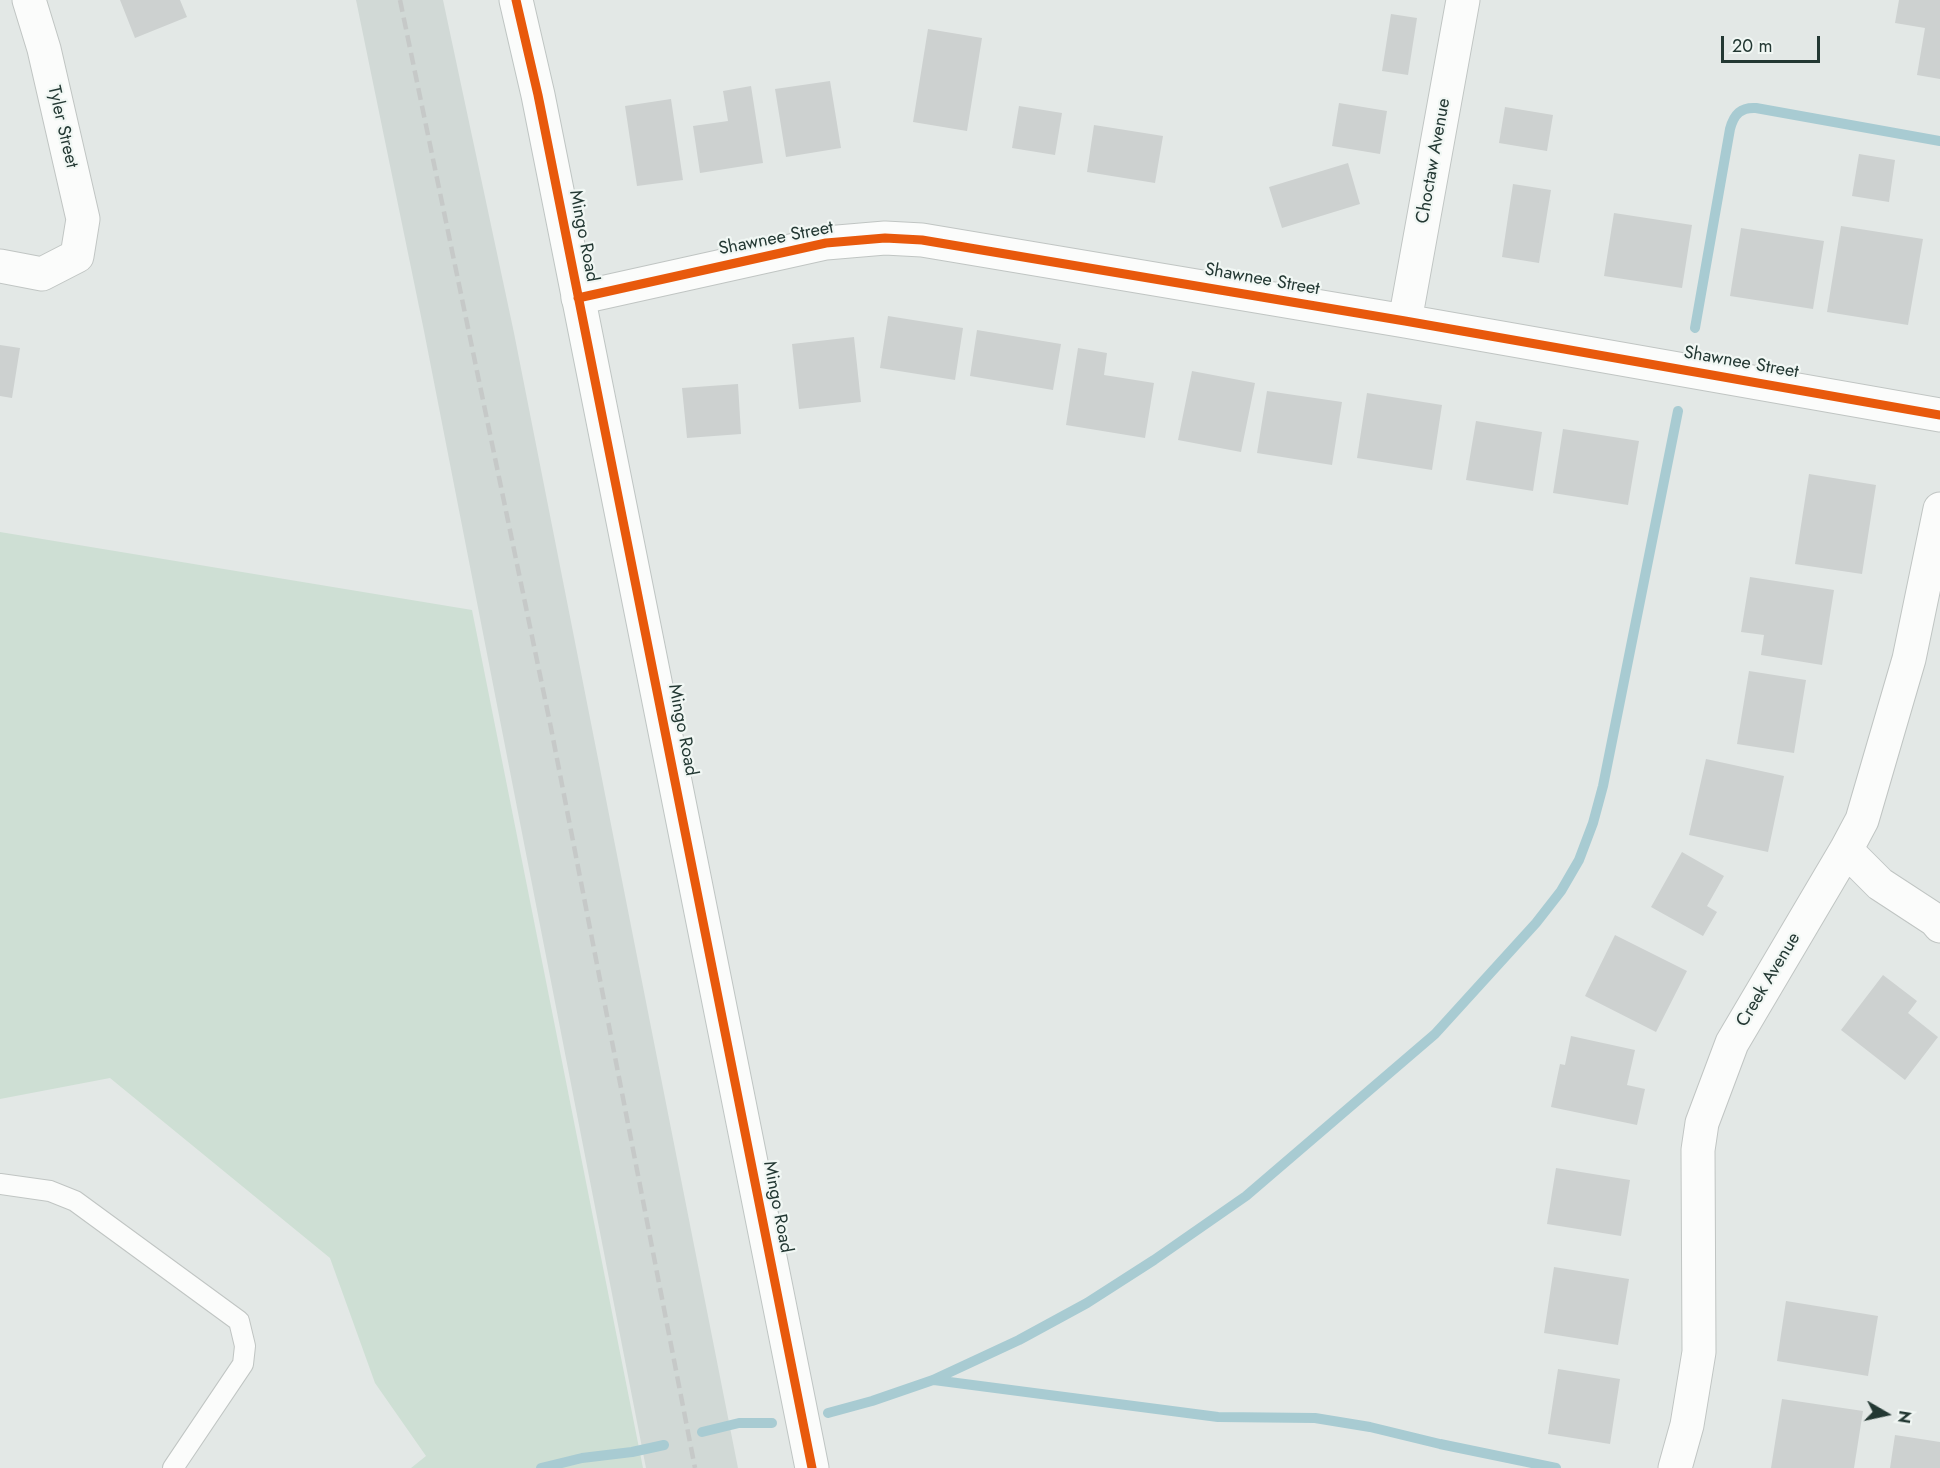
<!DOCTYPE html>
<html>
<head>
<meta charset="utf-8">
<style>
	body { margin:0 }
	#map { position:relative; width:1940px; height:1468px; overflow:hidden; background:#e3e8e6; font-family:Jost,sans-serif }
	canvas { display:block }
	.north { position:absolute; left:1856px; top:1384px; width:60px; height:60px; -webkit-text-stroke:4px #f1f7f4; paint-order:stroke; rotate:99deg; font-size:16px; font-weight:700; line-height:24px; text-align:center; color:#233833 }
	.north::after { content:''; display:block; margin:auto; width:21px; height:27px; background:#233833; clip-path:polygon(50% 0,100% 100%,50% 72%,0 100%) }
	.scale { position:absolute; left:1721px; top:36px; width:99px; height:27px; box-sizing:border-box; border:3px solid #233833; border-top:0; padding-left:8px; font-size:18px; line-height:21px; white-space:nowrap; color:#233833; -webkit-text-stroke:4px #f1f7f4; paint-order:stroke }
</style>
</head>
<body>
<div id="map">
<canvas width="1940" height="1468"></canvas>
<div class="north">N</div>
<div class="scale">20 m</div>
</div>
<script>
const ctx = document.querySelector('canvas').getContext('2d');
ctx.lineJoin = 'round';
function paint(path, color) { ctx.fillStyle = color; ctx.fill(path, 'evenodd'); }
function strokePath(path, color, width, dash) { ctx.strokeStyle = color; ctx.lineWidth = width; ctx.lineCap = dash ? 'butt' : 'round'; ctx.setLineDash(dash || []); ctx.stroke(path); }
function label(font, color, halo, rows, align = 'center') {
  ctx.font = font + ' Jost,sans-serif'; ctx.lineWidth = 4.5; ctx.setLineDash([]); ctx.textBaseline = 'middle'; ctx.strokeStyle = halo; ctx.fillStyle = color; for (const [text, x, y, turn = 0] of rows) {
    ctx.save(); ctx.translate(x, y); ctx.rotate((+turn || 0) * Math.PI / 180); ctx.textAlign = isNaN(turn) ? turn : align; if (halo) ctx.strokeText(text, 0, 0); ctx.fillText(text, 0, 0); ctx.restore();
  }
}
paint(new Path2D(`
	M 356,0 L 443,0 L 514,333 L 738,1468 L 646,1468 L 424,331 Z`), '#d1d9d6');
paint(new Path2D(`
	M 0,532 L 472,610 L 643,1468 L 411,1468 L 426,1456 L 375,1383 L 330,1258 L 110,1078 L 0,1099 Z`), '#cedfd4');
strokePath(new Path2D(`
	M 1695,328 L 1730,129 C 1734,114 1741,107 1756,108 L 1940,141
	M 934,1380 L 1218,1417 L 1315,1418 L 1370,1427 L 1440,1444 L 1556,1468
	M 828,1413 L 872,1401 L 933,1380 L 1019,1340 L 1087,1303 L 1154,1260 L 1246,1196 L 1435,1034 L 1536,923 L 1561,891 L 1579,860 L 1593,823 L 1603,786 L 1678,411
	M 702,1432 L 739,1423 L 772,1423
	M 541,1468 L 582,1458 L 632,1452 L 664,1445`), '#a8cbd2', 10);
paint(new Path2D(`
	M 120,0 L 180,0 L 187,17 L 135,38 Z
	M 1899,0 L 1940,0 L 1940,79 L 1917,75 L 1925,28 L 1895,23 Z
	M 1391,14 L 1417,18 L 1408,75 L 1382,71 Z
	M 928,29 L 982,38 L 967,131 L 913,122 Z
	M 830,81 L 841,148 L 786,157 L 775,89 Z
	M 751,86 L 763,163 L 700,173 L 693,126 L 728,121 L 723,91 Z
	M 671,99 L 683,180 L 637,186 L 625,106 Z
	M 1339,103 L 1387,111 L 1380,154 L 1332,146 Z
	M 1019,106 L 1062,113 L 1055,155 L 1012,148 Z
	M 1505,107 L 1553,115 L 1547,151 L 1499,143 Z
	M 1094,125 L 1163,136 L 1155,183 L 1087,172 Z
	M 1859,154 L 1895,160 L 1889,202 L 1852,196 Z
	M 1348,163 L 1360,204 L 1282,228 L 1269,187 Z
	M 1513,184 L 1551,190 L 1539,263 L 1502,257 Z
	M 1614,213 L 1692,225 L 1682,288 L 1604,276 Z
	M 1841,226 L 1923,239 L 1908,325 L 1827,312 Z
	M 1741,228 L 1824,241 L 1813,309 L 1730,296 Z
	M 888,316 L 963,328 L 955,380 L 880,368 Z
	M 977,330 L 1061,344 L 1053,390 L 970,376 Z
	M 854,337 L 861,402 L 799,409 L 792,344 Z
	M 0,345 L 20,348 L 12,398 L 0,396 Z
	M 1078,348 L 1107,353 L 1104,375 L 1154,383 L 1145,438 L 1066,425 Z
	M 1192,371 L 1255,383 L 1241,452 L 1178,440 Z
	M 738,384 L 741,434 L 687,438 L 682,388 Z
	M 1267,391 L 1342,402 L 1332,465 L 1257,453 Z
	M 1367,393 L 1442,405 L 1432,470 L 1357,458 Z
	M 1476,421 L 1542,432 L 1533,491 L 1466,480 Z
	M 1563,429 L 1639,441 L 1628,505 L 1553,493 Z
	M 1809,474 L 1876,485 L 1862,574 L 1795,564 Z
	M 1750,577 L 1834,590 L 1822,665 L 1761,655 L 1764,635 L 1741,632 Z
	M 1749,671 L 1806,680 L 1794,753 L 1737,744 Z
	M 1706,759 L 1784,776 L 1768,852 L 1689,835 Z
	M 1682,852 L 1724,876 L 1707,906 L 1717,912 L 1703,936 L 1651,907 Z
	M 1615,935 L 1687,971 L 1656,1032 L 1585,996 Z
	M 1883,975 L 1917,1001 L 1908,1013 L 1938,1037 L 1905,1080 L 1841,1030 Z
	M 1571,1036 L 1635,1050 L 1627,1085 L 1645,1089 L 1637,1125 L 1551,1107 L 1560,1064 L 1565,1065 Z
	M 1556,1168 L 1630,1180 L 1621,1236 L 1547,1224 Z
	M 1554,1267 L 1629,1279 L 1618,1345 L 1544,1333 Z
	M 1786,1301 L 1878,1316 L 1868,1376 L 1777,1361 Z
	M 1558,1369 L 1620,1379 L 1610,1444 L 1548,1434 Z
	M 1782,1399 L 1863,1411 L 1854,1468 L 1771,1468 Z
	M 1895,1435 L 1940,1442 L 1940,1468 L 1890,1468 Z`), '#cdd1d0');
const lane = new Path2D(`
	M 0,1184 L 50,1191 L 75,1201 L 239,1321 L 245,1346 L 243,1364 L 173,1468`);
const street = new Path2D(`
	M 0,266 L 42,274 L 77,256 L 83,219 L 44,49 L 29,0
	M 578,298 L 826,243 L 885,238 L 922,240 L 1405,321 L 1940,415
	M 1405,321 L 1463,0
	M 1846,850 L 1880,884 L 1935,920 L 1940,926
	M 1675,1468 L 1687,1425 L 1699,1352 L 1698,1150 L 1702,1123 L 1732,1043 L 1846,850 L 1862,820 L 1909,659 L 1940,509`);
const secondary = new Path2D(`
	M 516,0 L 538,95 L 812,1468`);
strokePath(lane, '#c0c5c3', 22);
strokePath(street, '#c0c5c3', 35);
strokePath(secondary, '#bfc5c3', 35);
strokePath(lane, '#fbfcfb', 20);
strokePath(street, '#fbfcfb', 33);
strokePath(secondary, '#fbfcfb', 33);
strokePath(new Path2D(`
	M 400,0 L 551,728 L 695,1468`), '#c6c9c8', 4.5, [12, 6]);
strokePath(new Path2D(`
	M 516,0 L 538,95 L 812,1468
	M 578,298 L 826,243 L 885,238 L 922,240 L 1405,321 L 1940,415`), '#e8590c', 9);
label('18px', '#233833', '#f1f7f4', [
	["Tyler Street",62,127,77],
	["Choctaw Avenue",1434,161,-80],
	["Mingo Road",583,236,79],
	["Shawnee Street",776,239,-11],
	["Shawnee Street",1262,280,10],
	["Shawnee Street",1741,363,10],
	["Mingo Road",682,730,79],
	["Creek Avenue",1769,980,-59],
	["Mingo Road",777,1207,79]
]);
</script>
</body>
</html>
